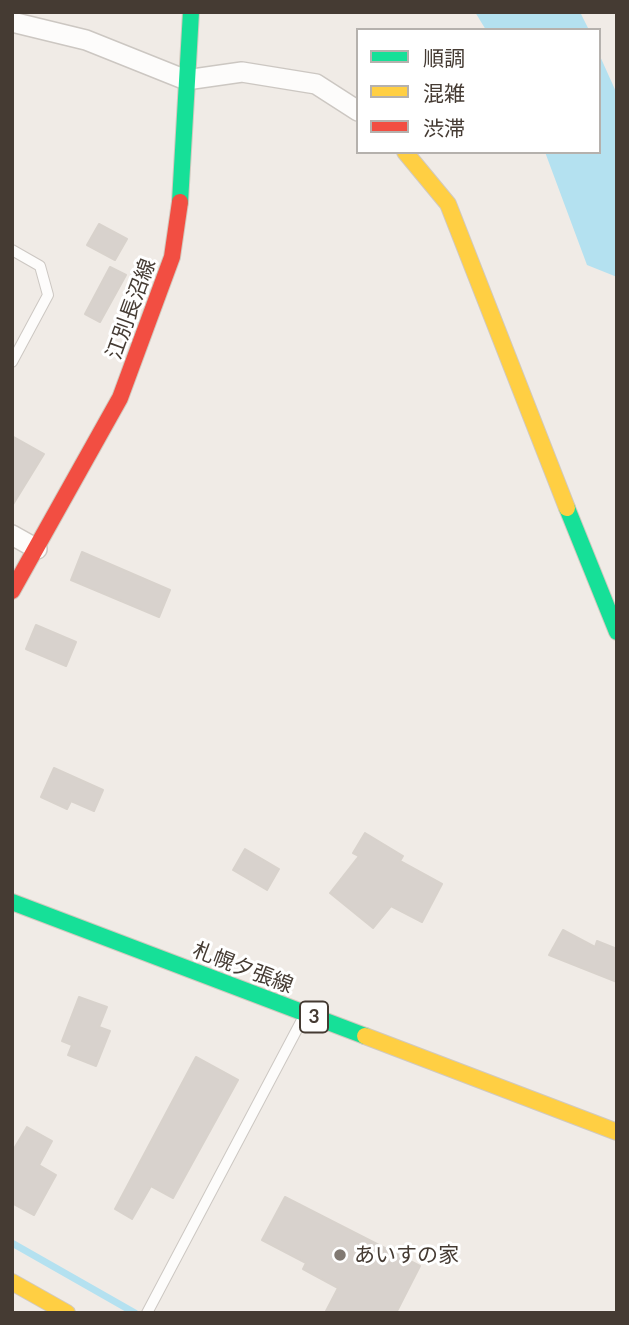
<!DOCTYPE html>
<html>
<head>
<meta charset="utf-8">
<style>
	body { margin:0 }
	#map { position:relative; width:629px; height:1325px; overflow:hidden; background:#f0ebe6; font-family:Lato,"Noto Sans JP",sans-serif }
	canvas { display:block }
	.frame { position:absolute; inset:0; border:14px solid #453b33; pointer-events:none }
	.legend { position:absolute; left:356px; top:28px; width:245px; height:126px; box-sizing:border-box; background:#fff; border:2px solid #b5b1ad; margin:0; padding:9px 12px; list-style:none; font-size:21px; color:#453b33 }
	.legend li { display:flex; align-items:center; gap:14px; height:35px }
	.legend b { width:35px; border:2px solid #b5b1ad }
</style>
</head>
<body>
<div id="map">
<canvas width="629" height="1325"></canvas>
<div class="frame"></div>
<ul class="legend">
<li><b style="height:9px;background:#16e098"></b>順調</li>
<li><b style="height:9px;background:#ffcf43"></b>混雑</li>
<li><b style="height:9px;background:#f24e42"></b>渋滞</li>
</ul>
</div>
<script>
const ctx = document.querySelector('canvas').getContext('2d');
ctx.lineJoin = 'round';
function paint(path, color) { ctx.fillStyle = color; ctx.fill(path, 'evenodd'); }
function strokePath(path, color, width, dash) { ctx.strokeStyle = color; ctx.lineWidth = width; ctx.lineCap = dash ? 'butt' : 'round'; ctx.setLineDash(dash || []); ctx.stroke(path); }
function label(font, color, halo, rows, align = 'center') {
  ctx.font = font + ' Lato,"Noto Sans JP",sans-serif'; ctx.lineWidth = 6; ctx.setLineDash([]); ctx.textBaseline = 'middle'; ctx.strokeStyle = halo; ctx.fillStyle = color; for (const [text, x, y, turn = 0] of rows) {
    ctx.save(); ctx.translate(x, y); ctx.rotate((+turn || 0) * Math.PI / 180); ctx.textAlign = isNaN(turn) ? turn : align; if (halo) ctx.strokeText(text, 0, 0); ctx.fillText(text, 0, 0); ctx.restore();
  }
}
paint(new Path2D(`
	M 475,12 L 580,12 L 589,30 L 486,30 Z
	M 599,54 L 617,94 L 617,277 L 587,265 L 545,152 L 599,152 Z`), '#b4e1f0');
strokePath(new Path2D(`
	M 12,1243 L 135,1313`), '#b4e1f0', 7);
const building = new Path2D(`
	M 99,224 L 127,239 L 115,260 L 87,245 Z
	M 110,267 L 126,275 L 100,322 L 85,314 Z
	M 12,436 L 44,454 L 12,506 Z
	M 82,552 L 170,590 L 159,617 L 71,580 Z
	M 36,625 L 76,642 L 66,666 L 26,649 Z
	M 54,768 L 103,790 L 94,811 L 71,801 L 67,809 L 41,797 Z
	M 365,833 L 403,856 L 400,861 L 442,884 L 422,922 L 391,906 L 373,928 L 330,893 L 359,856 L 353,853 Z
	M 245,849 L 279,869 L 267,890 L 233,870 Z
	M 563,930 L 595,947 L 597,941 L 617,949 L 617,982 L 549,955 Z
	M 79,997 L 107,1007 L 99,1027 L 110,1031 L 96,1066 L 68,1055 L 72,1045 L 62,1041 Z
	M 196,1057 L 238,1080 L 173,1198 L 151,1186 L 132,1219 L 115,1209 Z
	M 27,1127 L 52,1141 L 39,1165 L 56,1175 L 34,1215 L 12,1203 L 12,1152 Z
	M 285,1197 L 420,1266 L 396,1313 L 325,1313 L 338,1288 L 303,1269 L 306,1263 L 262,1240 Z`);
paint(building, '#d8d2cd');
strokePath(building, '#d8d2cc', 2);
const lane = new Path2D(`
	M 12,250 L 40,266 L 48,295 L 12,362
	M 147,1313 L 303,1018`);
const street = new Path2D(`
	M 12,22 L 86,40 L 186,80 L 242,72 L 316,84 L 358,111
	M 12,535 L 37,549`);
const fast = new Path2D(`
	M 180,202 L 191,12
	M 567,508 L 617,632
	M 12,902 L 365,1036`);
const slow = new Path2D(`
	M 405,152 L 448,204 L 567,508
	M 365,1036 L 617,1132
	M 12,1282 L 67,1313`);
const jam = new Path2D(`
	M 12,591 L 120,398 L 172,257 L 180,202`);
strokePath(lane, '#ccc7c2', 12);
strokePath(street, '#ccc7c2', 22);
strokePath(fast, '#d1c9be', 18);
strokePath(slow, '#d1c9be', 18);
strokePath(jam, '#d1c9be', 18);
strokePath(lane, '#fdfcfb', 10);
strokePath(street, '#fdfcfb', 19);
strokePath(fast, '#16e098', 16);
strokePath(slow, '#ffcf43', 16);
strokePath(jam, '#f24e42', 16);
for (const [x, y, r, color] of [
	[340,1255,7,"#817972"]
]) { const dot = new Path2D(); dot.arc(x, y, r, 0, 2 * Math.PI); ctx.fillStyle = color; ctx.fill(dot); strokePath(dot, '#fff', 2.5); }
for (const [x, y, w] of [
	[314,1017,28]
]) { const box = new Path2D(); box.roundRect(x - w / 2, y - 15.5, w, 31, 5); ctx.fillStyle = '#fff'; ctx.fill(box); strokePath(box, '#453b33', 2); }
label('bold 19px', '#453b33', null, [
	["3",314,1017]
]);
label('21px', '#453b33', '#fff', [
	["江別長沼線",131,309,-70],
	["札幌夕張線",243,968,21]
]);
label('21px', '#453b33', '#fff', [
	["あいすの家",354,1255]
], 'left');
</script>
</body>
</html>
